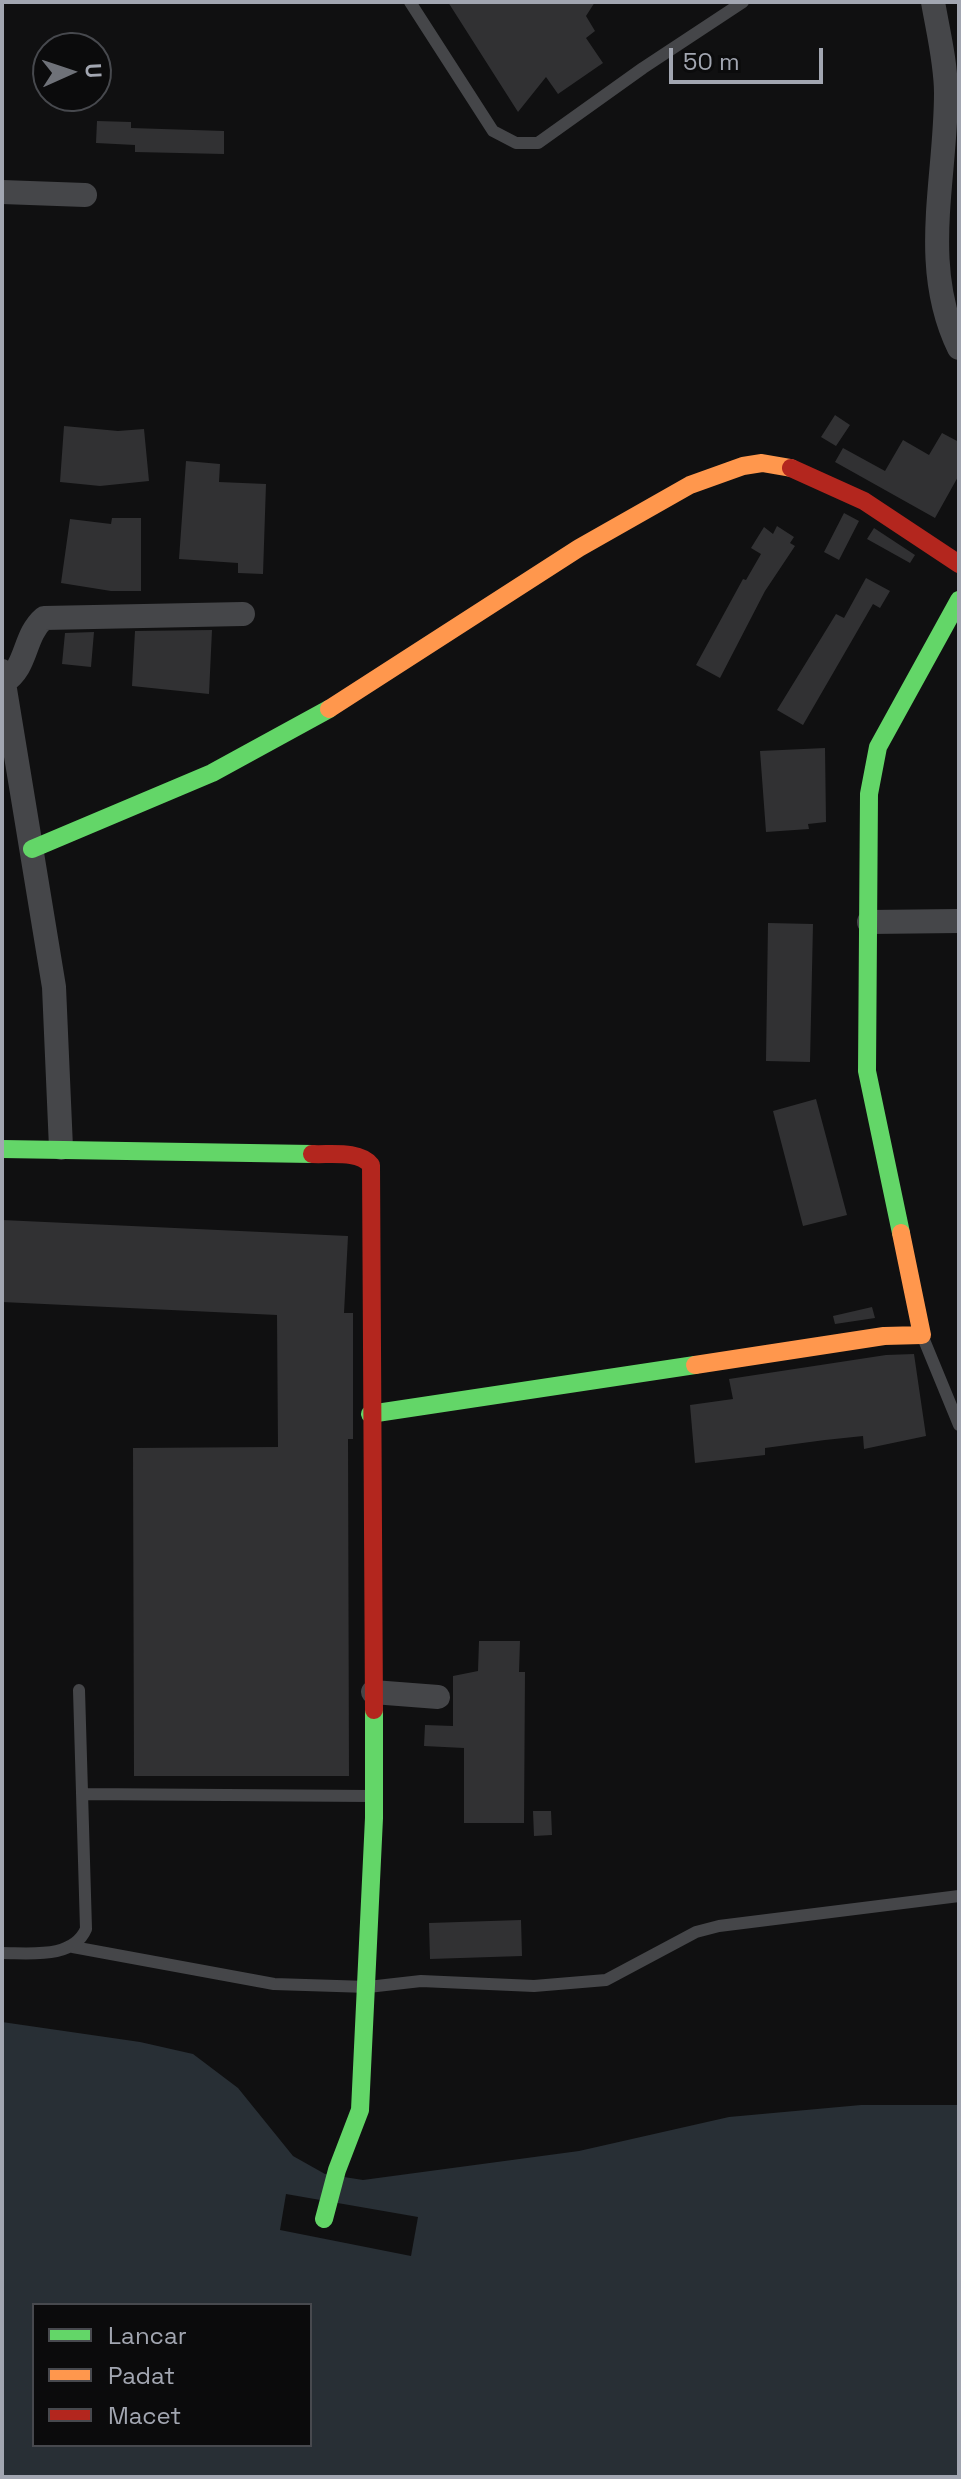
<!DOCTYPE html>
<html>
<head>
<meta charset="utf-8">
<style>
	body { margin:0 }
	#map { position:relative; width:961px; height:2479px; overflow:hidden; background:#101011; font-family:"Space Grotesk",sans-serif }
	canvas { display:block }
	.frame { position:absolute; inset:0; border:4px solid #a2a6b1; pointer-events:none }
	.legend { position:absolute; left:32px; top:2303px; width:280px; height:144px; box-sizing:border-box; background:#0b0b0c; border:2px solid #47494e; margin:0; padding:10px 14px; list-style:none; font-size:24px; color:#a2a6b1 }
	.legend li { display:flex; align-items:center; gap:16px; height:40px }
	.legend b { width:40px; border:2px solid #47494e }
	.north { position:absolute; left:32px; top:32px; width:80px; height:80px; box-sizing:border-box; background:#0b0b0c; border:2px solid #47494e; border-radius:50%; rotate:87deg; font-size:22px; font-weight:700; line-height:32px; text-align:center; color:#a2a6b1 }
	.north::after { content:''; display:block; margin:auto; width:28px; height:36px; background:#6f7279; clip-path:polygon(50% 0,100% 100%,50% 72%,0 100%) }
	.scale { position:absolute; left:669px; top:48px; width:154px; height:36px; box-sizing:border-box; border:4px solid #a2a6b1; border-top:0; padding-left:10px; font-size:24px; line-height:28px; white-space:nowrap; color:#a2a6b1; -webkit-text-stroke:6px #0b0b0c; paint-order:stroke }
</style>
</head>
<body>
<div id="map">
<canvas width="961" height="2479"></canvas>
<div class="frame"></div>
<ul class="legend">
<li><b style="height:10px;background:#63d668"></b>Lancar</li>
<li><b style="height:10px;background:#ff974d"></b>Padat</li>
<li><b style="height:10px;background:#b3261e"></b>Macet</li>
</ul>
<div class="north">U</div>
<div class="scale">50 m</div>
</div>
<script>
const ctx = document.querySelector('canvas').getContext('2d');
ctx.lineJoin = 'round';
function paint(path, color) { ctx.fillStyle = color; ctx.fill(path, 'evenodd'); }
function strokePath(path, color, width, dash) { ctx.strokeStyle = color; ctx.lineWidth = width; ctx.lineCap = dash ? 'butt' : 'round'; ctx.setLineDash(dash || []); ctx.stroke(path); }
paint(new Path2D(`
	M 2,2022 L 140,2042 L 193,2054 L 238,2088 L 293,2156 L 325,2174 L 363,2180 L 579,2151 L 729,2117 L 861,2105 L 959,2105 L 959,2477 L 2,2477 ZM 34,2305 L 310,2305 L 310,2445 L 34,2445 Z`), '#282f35');
paint(new Path2D(`
	M 286,2194 L 418,2217 L 411,2256 L 280,2230 Z`), '#101011');
paint(new Path2D(`
	M 448,2 L 595,2 L 586,16 L 595,31 L 586,38 L 603,63 L 558,94 L 546,77 L 518,112 Z
	M 97,121 L 131,122 L 131,128 L 224,131 L 224,154 L 135,152 L 135,145 L 96,143 Z
	M 835,415 L 850,425 L 836,446 L 821,437 Z
	M 64,426 L 118,431 L 144,429 L 149,481 L 100,486 L 60,482 Z
	M 942,433 L 959,442 L 959,475 L 935,518 L 835,462 L 843,448 L 885,471 L 903,440 L 929,455 Z
	M 186,461 L 220,464 L 219,482 L 266,484 L 263,574 L 238,573 L 238,563 L 179,559 Z
	M 844,513 L 859,521 L 839,560 L 824,552 Z
	M 112,518 L 141,518 L 141,591 L 111,591 L 61,583 L 70,519 L 111,524 Z
	M 777,526 L 794,537 L 790,543 L 795,546 L 765,591 L 720,678 L 696,665 L 743,579 L 746,580 L 761,554 L 751,548 L 764,527 L 773,534 Z
	M 874,528 L 915,555 L 910,563 L 867,539 Z
	M 866,578 L 890,591 L 880,608 L 873,604 L 803,725 L 777,710 L 836,614 L 844,618 Z
	M 212,630 L 209,694 L 132,686 L 135,631 Z
	M 94,632 L 91,667 L 62,664 L 65,633 Z
	M 825,748 L 826,822 L 808,824 L 809,829 L 766,832 L 760,751 Z
	M 768,923 L 813,924 L 810,1062 L 766,1061 Z
	M 816,1099 L 847,1215 L 803,1226 L 773,1111 Z
	M 2,1220 L 348,1236 L 344,1313 L 353,1313 L 353,1439 L 348,1439 L 349,1776 L 134,1776 L 133,1448 L 278,1447 L 277,1315 L 2,1302 Z
	M 872,1307 L 875,1318 L 835,1324 L 833,1316 Z
	M 914,1354 L 926,1436 L 864,1449 L 863,1436 L 825,1440 L 765,1448 L 765,1455 L 695,1463 L 690,1405 L 733,1399 L 729,1379 L 886,1355 Z
	M 479,1641 L 520,1641 L 519,1672 L 525,1672 L 524,1823 L 464,1823 L 464,1748 L 424,1746 L 425,1725 L 453,1726 L 453,1676 L 478,1671 Z
	M 533,1811 L 551,1811 L 552,1835 L 534,1836 Z
	M 521,1920 L 522,1956 L 430,1959 L 429,1923 Z`), '#313133');
strokePath(new Path2D(`
	M 410,2 L 493,131 L 516,143 L 538,143 L 643,68 L 743,2
	M 922,1335 L 959,1425
	M 82,1794 L 371,1796
	M 73,1947 L 274,1984 L 368,1987 L 421,1981 L 534,1986 L 606,1980 L 696,1932 L 719,1926 L 959,1896
	M 2,1953 C 31,1953 73,1959 86,1929 L 79,1690`), '#454649', 12);
strokePath(new Path2D(`
	M 933,2 C 938,31 946,63 946,93 C 946,180 919,266 959,348
	M 2,192 L 85,195
	M 2,671 L 54,987 L 61,1148
	M 4,682 C 28,667 23,636 44,618 L 243,614
	M 869,922 L 959,921
	M 373,1692 L 438,1697`), '#454649', 24);
strokePath(new Path2D(`
	M 32,849 L 212,773 L 329,709
	M 2,1149 L 312,1154
	M 901,1233 L 867,1071 L 869,794 L 878,747 L 959,600
	M 370,1414 L 695,1365
	M 324,2219 L 337,2170 L 360,2110 L 374,1818 L 374,1710`), '#63d668', 18);
strokePath(new Path2D(`
	M 329,709 L 579,548 L 690,485 L 743,466 L 762,463 L 791,468
	M 695,1365 L 884,1336 L 922,1335 L 901,1233`), '#ff974d', 18);
strokePath(new Path2D(`
	M 791,468 L 864,501 L 959,564
	M 312,1154 C 330,1155 359,1150 371,1165 L 374,1710`), '#b3261e', 18);
</script>
</body>
</html>
